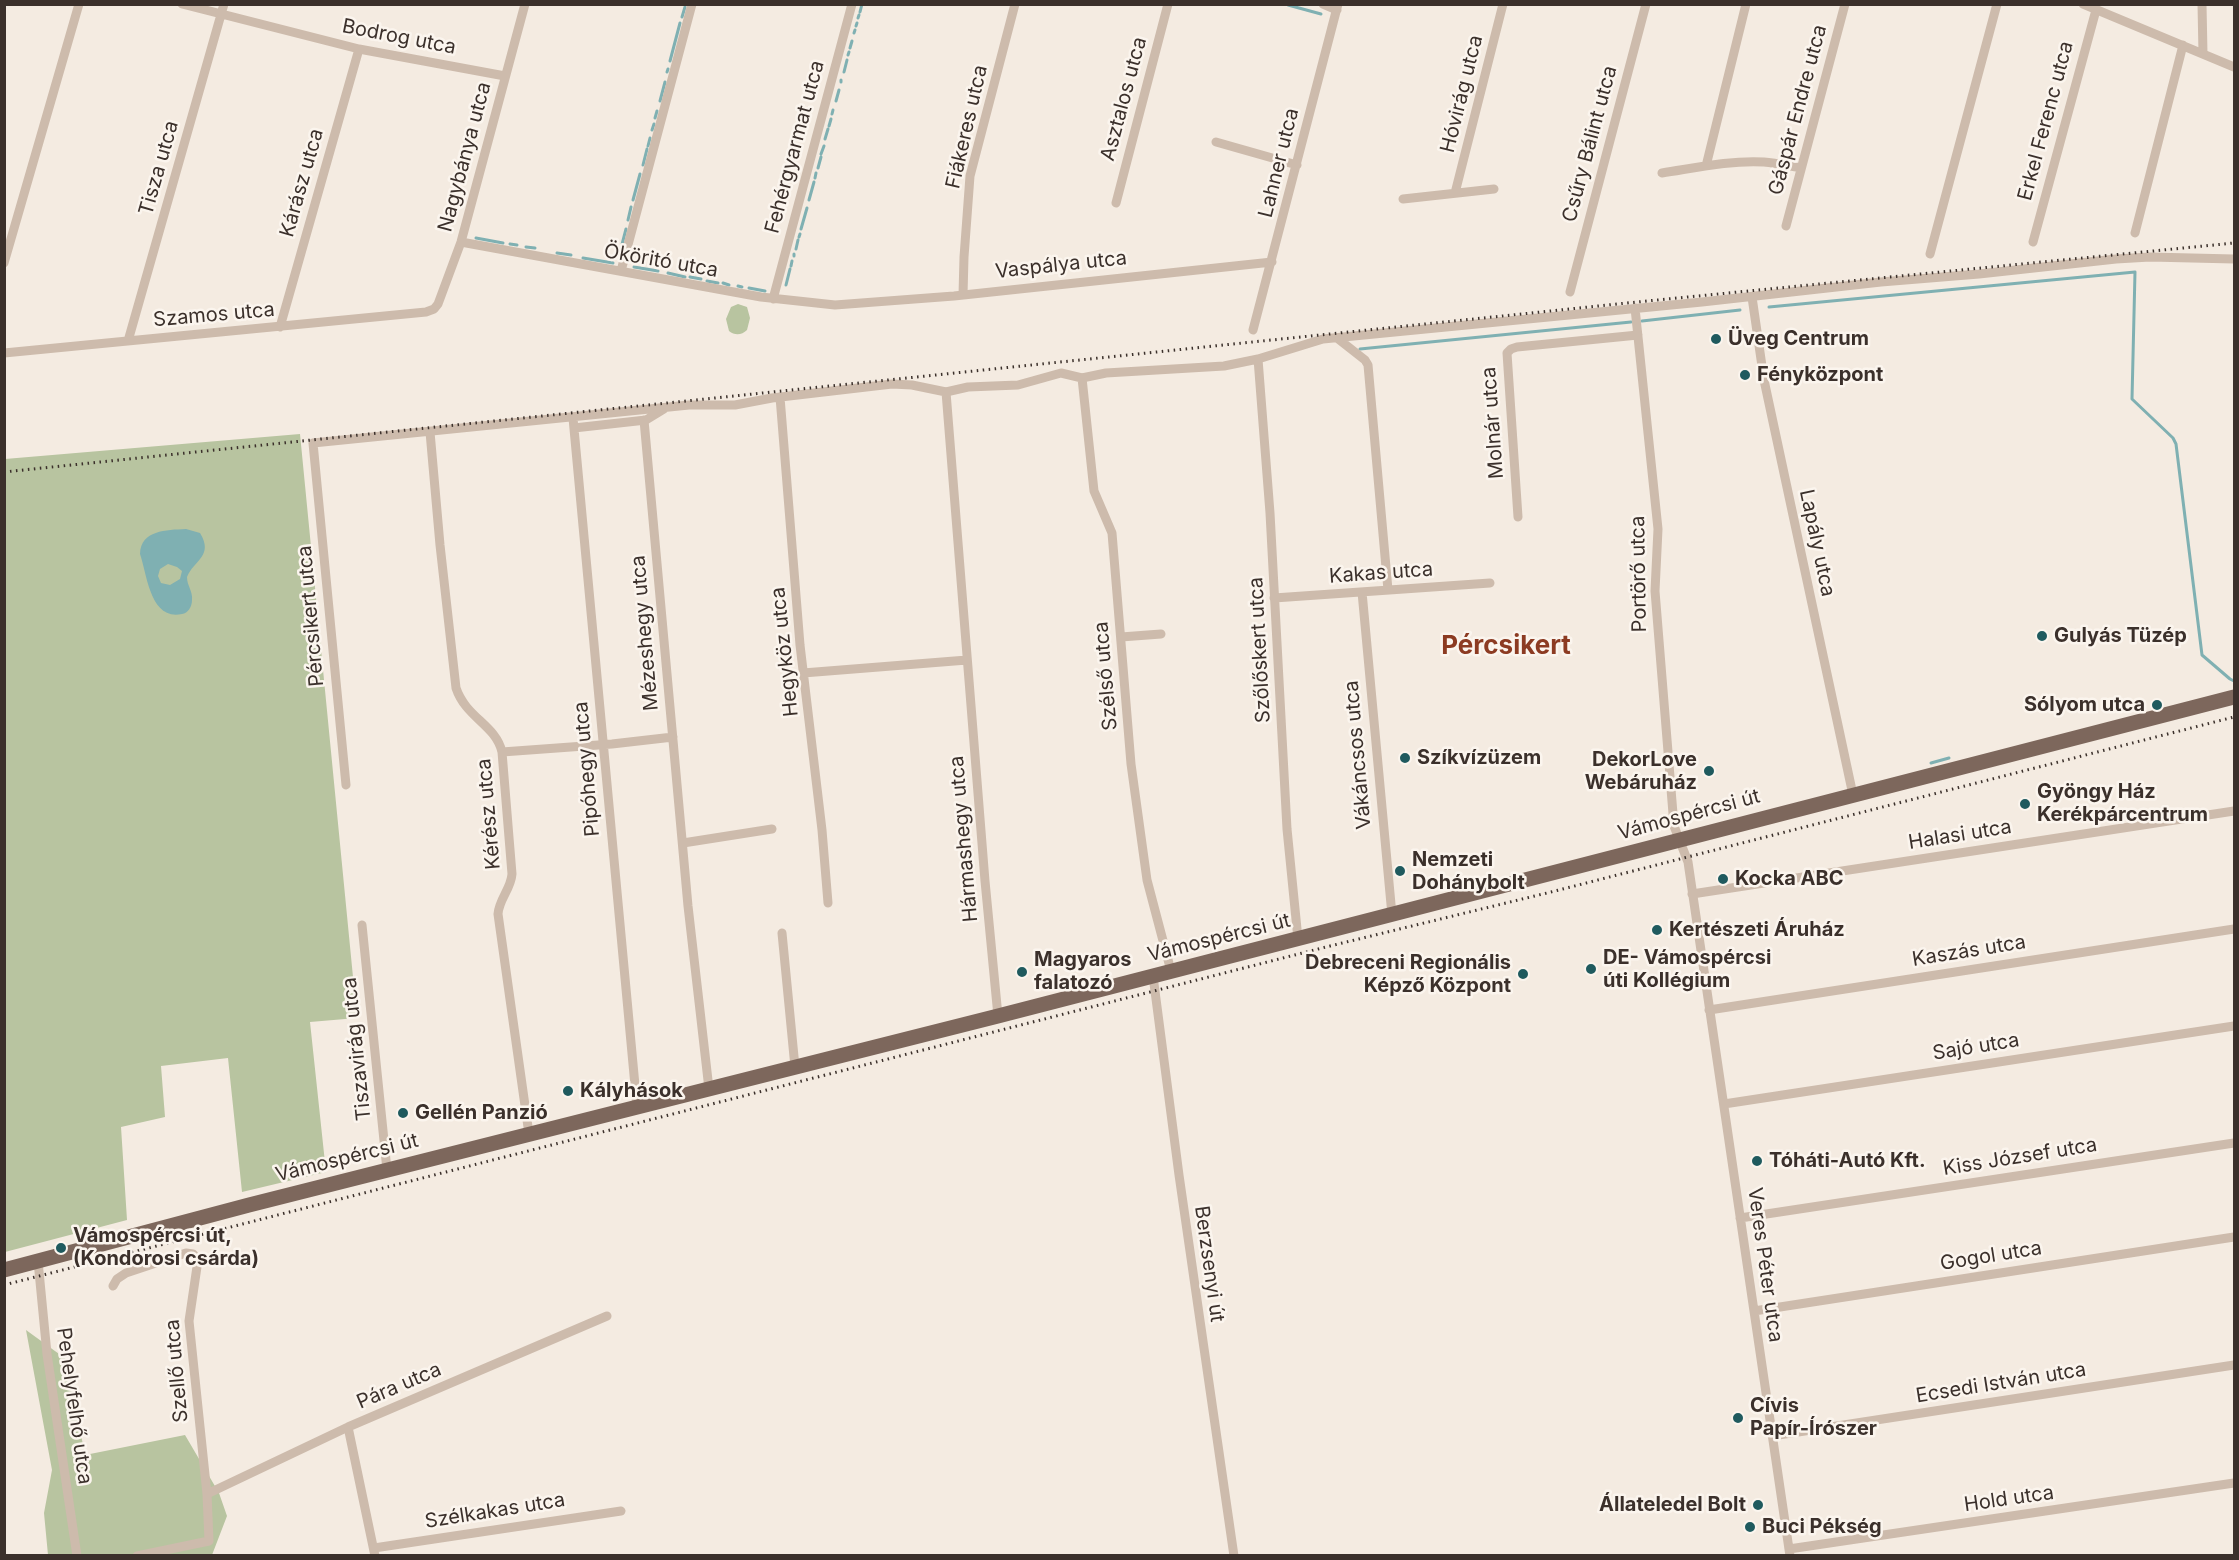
<!DOCTYPE html>
<html>
<head>
<meta charset="utf-8">
<style>
	body { margin:0 }
	#map { position:relative; width:2239px; height:1560px; overflow:hidden; background:#f4ebe1; font-family:Inter,sans-serif }
	canvas { display:block }
	.frame { position:absolute; inset:0; border:6px solid #3b302b; pointer-events:none }
</style>
</head>
<body>
<div id="map">
<canvas width="2239" height="1560"></canvas>
<div class="frame"></div>
</div>
<script>
const ctx = document.querySelector('canvas').getContext('2d');
ctx.lineJoin = 'round';
function paint(path, color) { ctx.fillStyle = color; ctx.fill(path, 'evenodd'); }
function strokePath(path, color, width, dash) { ctx.strokeStyle = color; ctx.lineWidth = width; ctx.lineCap = dash ? 'butt' : 'round'; ctx.setLineDash(dash || []); ctx.stroke(path); }
function label(font, color, halo, rows, align = 'center') {
  ctx.font = font + ' Inter,sans-serif'; ctx.lineWidth = 5; ctx.setLineDash([]); ctx.textBaseline = 'middle'; ctx.strokeStyle = halo; ctx.fillStyle = color; for (const [text, x, y, turn = 0] of rows) {
    ctx.save(); ctx.translate(x, y); ctx.rotate((+turn || 0) * Math.PI / 180); ctx.textAlign = isNaN(turn) ? turn : align; if (halo) ctx.strokeText(text, 0, 0); ctx.fillText(text, 0, 0); ctx.restore();
  }
}
paint(new Path2D(`
	M 738,304 L 747,307 L 750,318 L 747,330 C 742,335 735,336 729,331 L 726,319 L 731,307 Z
	M 300,434 L 357,1018 L 310,1022 L 326,1172 L 242,1192 L 228,1058 L 161,1066 L 165,1117 L 121,1127 L 127,1220 L 5,1252 L 5,459 Z
	M 26,1330 L 66,1359 L 85,1455 L 185,1435 L 219,1493 L 227,1516 L 212,1555 L 48,1555 L 44,1513 L 52,1470 Z`), '#b8c4a0');
paint(new Path2D(`
	M 186,529 L 200,533 C 214,556 194,560 187,577 C 187,586 193,591 192,600 C 192,607 188,613 182,614 C 150,621 147,574 140,554 C 141,530 166,530 186,529 ZM 168,564 L 177,567 L 182,571 L 180,579 L 170,585 L 161,583 L 158,576 L 160,569 Z`), '#7fb0b2');
strokePath(new Path2D(`
	M 1288,5 L 1321,14
	M 860,12 L 862,4
	M 682,17 L 685,7
	M 858,18 L 859,15
	M 856,26 L 857,23
	M 854,33 L 855,30
	M 850,48 L 852,41
	M 848,55 L 849,52
	M 670,61 L 680,23
	M 667,72 L 668,69
	M 844,72 L 847,60
	M 841,82 L 841,80
	M 660,101 L 665,82
	M 836,101 L 839,90
	M 832,114 L 833,110
	M 655,118 L 657,111
	M 829,126 L 831,119
	M 652,130 L 654,124
	M 825,139 L 828,129
	M 648,146 L 650,138
	M 821,154 L 824,146
	M 643,165 L 647,149
	M 818,168 L 821,157
	M 815,178 L 816,173
	M 633,200 L 640,174
	M 809,200 L 814,182
	M 628,220 L 631,207
	M 801,229 L 807,208
	M 799,237 L 800,234
	M 476,238 L 503,243
	M 510,244 L 517,245
	M 526,247 L 535,248
	M 796,249 L 798,240
	M 557,253 L 571,255
	M 619,256 L 626,229
	M 794,256 L 794,254
	M 583,258 L 613,263
	M 791,266 L 792,261
	M 634,267 L 658,271
	M 668,273 L 685,277
	M 690,277 L 701,279
	M 707,281 L 718,283
	M 723,283 L 729,285
	M 786,285 L 790,269
	M 738,286 L 742,287
	M 749,288 L 765,291
	M 1769,307 L 2135,272 L 2132,399 L 2173,438 L 2176,444 L 2202,655 L 2230,679 L 2234,681
	M 1642,321 L 1740,310
	M 1360,349 L 1631,322
	M 1931,763 L 1949,758
	M 1438,888 L 1465,881`), '#7fb0b2', 3);
strokePath(new Path2D(`
	M 182,4 L 359,49 L 505,76
	M 1323,4 L 1337,10
	M 2083,4 L 2234,67
	M 2202,4 L 2203,54
	M 1216,142 L 1297,165
	M 1706,166 L 1746,4
	M 1662,173 C 1695,168 1730,160 1764,162 C 1776,163 1789,166 1801,168
	M 1455,193 L 1503,4
	M 1403,199 L 1494,189
	M 1116,203 L 1168,4
	M 1786,226 L 1845,4
	M 2135,233 L 2183,45
	M 461,242 L 761,297 L 835,305 L 954,296 L 1272,262
	M 2033,242 L 2096,10
	M 1930,254 L 1997,4
	M 4,263 L 79,4
	M 621,271 L 692,4
	M 1570,292 L 1646,4
	M 963,295 L 964,257 L 970,176 L 1015,4
	M 1752,297 L 1764,380 L 1853,795
	M 773,299 L 852,4
	M 1635,308 L 1658,529 L 1655,591 L 1674,826 L 1688,862 L 1790,1556
	M 280,327 L 359,49
	M 1253,330 L 1338,4
	M 1337,338 L 1365,360 L 1368,365 L 1388,590
	M 128,341 L 224,4
	M 4,353 L 426,312 L 434,309 L 438,304 L 461,242 L 525,4
	M 1258,359 L 1270,513 L 1287,829 L 1298,939
	M 1082,378 L 1094,491 L 1112,533 L 1131,764 L 1147,880 L 1171,971
	M 946,392 L 985,881 L 998,1016
	M 780,397 L 800,645 L 822,830 L 828,903
	M 573,418 L 637,1107
	M 644,420 L 688,906 L 709,1089
	M 574,428 L 646,420 L 664,409
	M 430,432 L 440,545 L 456,688 C 466,718 496,725 502,752 L 512,874 C 511,889 499,899 498,914 L 529,1134
	M 1518,517 L 1507,353 L 1511,349 L 1517,347 L 1638,335
	M 1362,592 L 1392,915
	M 1274,598 L 1490,583
	M 1121,637 L 1161,634
	M 803,673 L 967,660
	M 502,752 L 612,744 L 673,737
	M 346,785 L 313,443 L 689,405 L 735,405 L 772,398 L 892,384 L 912,385 L 946,392 L 968,387 L 1018,385 L 1061,373 L 1082,378 L 1106,373 L 1224,366 L 1258,359 L 1323,339 L 1702,302 L 1881,282 L 1979,274 L 2116,259 L 2150,257 L 2234,259
	M 683,843 L 772,829
	M 1692,894 L 2234,811
	M 362,925 L 387,1170
	M 782,933 L 795,1067
	M 1153,976 L 1179,1175 L 1234,1556
	M 1709,1010 L 2234,929
	M 1724,1104 L 2234,1026
	M 1740,1218 L 2234,1143
	M 38,1261 L 47,1354 L 77,1556
	M 113,1286 L 117,1279 L 126,1273 L 186,1253 L 193,1254 L 198,1260 L 189,1321 L 207,1494 L 209,1541 L 137,1556
	M 1754,1311 L 2234,1237
	M 348,1427 L 375,1556
	M 1772,1436 L 2234,1365
	M 207,1494 L 348,1427 L 607,1316
	M 374,1548 L 621,1511
	M 1789,1549 L 2234,1483`), '#cdbbac', 9);
strokePath(new Path2D(`
	M 4,1270 L 249,1205 L 998,1016 L 2234,697`), '#7d675c', 15);
strokePath(new Path2D(`
	M 4,472 L 1627,303 L 2234,243
	M 4,1285 L 1326,947 L 1551,892 L 2234,717`), '#3b302b', 3, [1.5, 4.5]);
for (const [x, y, r, color] of [
	[1716,339,6,"#1f5a5e"],
	[1745,375,6,"#1f5a5e"],
	[2042,636,6,"#1f5a5e"],
	[2157,705,6,"#1f5a5e"],
	[1405,758,6,"#1f5a5e"],
	[1709,771,6,"#1f5a5e"],
	[2025,804,6,"#1f5a5e"],
	[1400,871,6,"#1f5a5e"],
	[1723,879,6,"#1f5a5e"],
	[1657,930,6,"#1f5a5e"],
	[1591,969,6,"#1f5a5e"],
	[1022,972,6,"#1f5a5e"],
	[1523,974,6,"#1f5a5e"],
	[568,1091,6,"#1f5a5e"],
	[403,1113,6,"#1f5a5e"],
	[1757,1161,6,"#1f5a5e"],
	[61,1248,6,"#1f5a5e"],
	[1738,1418,6,"#1f5a5e"],
	[1758,1505,6,"#1f5a5e"],
	[1750,1527,6,"#1f5a5e"]
]) { const dot = new Path2D(); dot.arc(x, y, r, 0, 2 * Math.PI); ctx.fillStyle = color; ctx.fill(dot); strokePath(dot, '#fbf5ee', 2); }
label('20px', '#3b302b', '#fbf5ee', [
	["Bodrog utca",399,37,11],
	["Hóvirág utca",1462,94,-76],
	["Asztalos utca",1124,99,-75],
	["Gáspár Endre utca",1798,110,-75],
	["Erkel Ferenc utca",2046,121,-75],
	["Fiákeres utca",967,127,-77],
	["Csűry Bálint utca",1590,144,-75],
	["Fehérgyarmat utca",795,147,-75],
	["Nagybánya utca",465,157,-75],
	["Lahner utca",1279,163,-76],
	["Tisza utca",159,168,-74],
	["Kárász utca",302,183,-74],
	["Ököritó utca",661,261,10],
	["Vaspálya utca",1061,265,-6],
	["Szamos utca",214,315,-5],
	["Molnár utca",1493,423,-94],
	["Lapály utca",1817,543,78],
	["Kakas utca",1381,573,-4],
	["Portörő utca",1639,574,-91],
	["Pércsikert utca",311,616,-95],
	["Mézeshegy utca",645,633,-95],
	["Szőlőskert utca",1260,650,-93],
	["Hegyköz utca",785,652,-96],
	["Szélső utca",1106,676,-95],
	["Vákáncsos utca",1358,755,-95],
	["Pipóhegy utca",587,769,-95],
	["Kérész utca",489,814,-95],
	["Vámospércsi út",1689,815,-15],
	["Halasi utca",1960,835,-9],
	["Hármashegy utca",964,839,-95],
	["Vámospércsi út",1219,938,-14],
	["Kaszás utca",1969,951,-9],
	["Sajó utca",1976,1047,-9],
	["Tiszavirág utca",357,1049,-96],
	["Kiss József utca",2020,1157,-9],
	["Vámospércsi út",347,1158,-14],
	["Gogol utca",1991,1256,-9],
	["Berzsenyi út",1209,1264,82],
	["Veres Péter utca",1765,1265,82],
	["Szellő utca",177,1371,-95],
	["Ecsedi István utca",2001,1383,-9],
	["Pára utca",399,1386,-23],
	["Pehelyfelhő utca",74,1406,82],
	["Hold utca",2009,1499,-8],
	["Szélkakas utca",495,1511,-9]
]);
label('bold 20px', '#3b302b', '#fbf5ee', [
	["Üveg Centrum",1728,339],
	["Fényközpont",1757,375],
	["Gulyás Tüzép",2054,636],
	["Sólyom utca",2145,705,"right"],
	["Szíkvízüzem",1417,758],
	["DekorLove",1697,760,"right"],
	["Webáruház",1697,783,"right"],
	["Gyöngy Ház",2037,792],
	["Kerékpárcentrum",2037,815],
	["Nemzeti",1412,860],
	["Dohánybolt",1412,883],
	["Kocka ABC",1735,879],
	["Kertészeti Áruház",1669,930],
	["DE- Vámospércsi",1603,958],
	["úti Kollégium",1603,981],
	["Magyaros",1034,960],
	["falatozó",1034,983],
	["Debreceni Regionális",1511,963,"right"],
	["Képző Központ",1511,986,"right"],
	["Kályhások",580,1091],
	["Gellén Panzió",415,1113],
	["Tóháti-Autó Kft.",1769,1161],
	["Vámospércsi út,",73,1236],
	["(Kondorosi csárda)",73,1259],
	["Cívis",1750,1406],
	["Papír-Írószer",1750,1429],
	["Állateledel Bolt",1746,1505,"right"],
	["Buci Pékség",1762,1527]
], 'left');
label('bold 26px', '#8c3b22', '#fbf5ee', [
	["Pércsikert",1506,646]
]);
</script>
</body>
</html>
